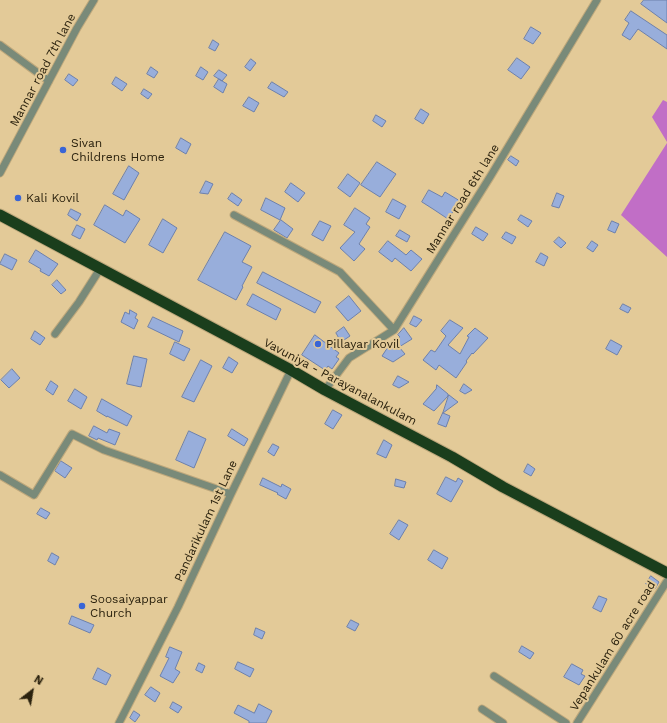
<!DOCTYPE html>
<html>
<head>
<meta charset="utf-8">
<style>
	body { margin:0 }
	#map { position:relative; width:667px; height:723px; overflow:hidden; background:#e3ca98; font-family:"Work Sans",sans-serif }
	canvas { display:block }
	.north { position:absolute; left:12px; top:671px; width:40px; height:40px; -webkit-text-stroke:3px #e3ca98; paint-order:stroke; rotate:31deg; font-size:11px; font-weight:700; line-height:16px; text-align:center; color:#2b220e }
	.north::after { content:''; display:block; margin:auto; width:14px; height:18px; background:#2b220e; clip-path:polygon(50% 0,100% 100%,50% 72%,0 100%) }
</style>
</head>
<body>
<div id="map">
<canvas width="667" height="723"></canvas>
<div class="north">N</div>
</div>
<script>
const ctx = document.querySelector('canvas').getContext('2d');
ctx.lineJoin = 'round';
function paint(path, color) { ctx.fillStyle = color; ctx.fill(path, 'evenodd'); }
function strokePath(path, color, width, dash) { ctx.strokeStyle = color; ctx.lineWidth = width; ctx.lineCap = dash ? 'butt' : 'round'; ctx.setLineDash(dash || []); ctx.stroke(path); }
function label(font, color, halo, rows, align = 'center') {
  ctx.font = font + ' "Work Sans",sans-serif'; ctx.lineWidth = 4; ctx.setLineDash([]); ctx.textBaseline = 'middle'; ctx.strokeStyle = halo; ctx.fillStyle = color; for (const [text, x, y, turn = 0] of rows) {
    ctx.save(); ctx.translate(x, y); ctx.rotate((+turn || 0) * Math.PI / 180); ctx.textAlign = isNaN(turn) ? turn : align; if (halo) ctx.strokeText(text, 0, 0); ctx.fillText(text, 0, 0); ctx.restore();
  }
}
paint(new Path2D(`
	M 663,100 L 667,102 L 667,142 L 652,117 Z
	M 667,143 L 667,257 L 621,215 Z`), '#c16ec6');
const building = new Path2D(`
	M 644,0 L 667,0 L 667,23 L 641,4 Z
	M 631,11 L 667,35 L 667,49 L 638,29 L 630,40 L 622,35 L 629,23 L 625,20 Z
	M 531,27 L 541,33 L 533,44 L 524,39 Z
	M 213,40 L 219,44 L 215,51 L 209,48 Z
	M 517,58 L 530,67 L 521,79 L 508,70 Z
	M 251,59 L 256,63 L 250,71 L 245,67 Z
	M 151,67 L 158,72 L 154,78 L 147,74 Z
	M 201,67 L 208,72 L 203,80 L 196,76 Z
	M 219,70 L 227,75 L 222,81 L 214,76 Z
	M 69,74 L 78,80 L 73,86 L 65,80 Z
	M 116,77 L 127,84 L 122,91 L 112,84 Z
	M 219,79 L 227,84 L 223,93 L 214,87 Z
	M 272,82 L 288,92 L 284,97 L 268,88 Z
	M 144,89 L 152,94 L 148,99 L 141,94 Z
	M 249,97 L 259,103 L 254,112 L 243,106 Z
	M 421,109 L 429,114 L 423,124 L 415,119 Z
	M 376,115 L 386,121 L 382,127 L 373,121 Z
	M 181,138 L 191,144 L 186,154 L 176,148 Z
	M 511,156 L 519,161 L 516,166 L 508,160 Z
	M 377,162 L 396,174 L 380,197 L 361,185 Z
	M 129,166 L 139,173 L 124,200 L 113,194 Z
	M 348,174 L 360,183 L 350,197 L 338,188 Z
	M 206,181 L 213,184 L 208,194 L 200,193 Z
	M 291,183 L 305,193 L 298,202 L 285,192 Z
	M 429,190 L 442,197 L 445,192 L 460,201 L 448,219 L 433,209 L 422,202 Z
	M 232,193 L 242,200 L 238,206 L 228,199 Z
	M 557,193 L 564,196 L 559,208 L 552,206 Z
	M 266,198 L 285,208 L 280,220 L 261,210 Z
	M 393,199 L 406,206 L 399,219 L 386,212 Z
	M 105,205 L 123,216 L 126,210 L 140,219 L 125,243 L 94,225 Z
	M 355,208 L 370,218 L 366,224 L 370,227 L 359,244 L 365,249 L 354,261 L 340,248 L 355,232 L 344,225 Z
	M 71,209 L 81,214 L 77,221 L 68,215 Z
	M 521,215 L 532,221 L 528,227 L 518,220 Z
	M 163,219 L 177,228 L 163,253 L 149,245 Z
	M 281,220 L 293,229 L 287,238 L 274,230 Z
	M 320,221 L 331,226 L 323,241 L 312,235 Z
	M 612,221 L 619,224 L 615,233 L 608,230 Z
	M 77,225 L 85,229 L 80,239 L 72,235 Z
	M 476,227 L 488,234 L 483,241 L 472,234 Z
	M 400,230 L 410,236 L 407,242 L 396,236 Z
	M 225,232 L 251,246 L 242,262 L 252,267 L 242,286 L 243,287 L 236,300 L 198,280 Z
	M 506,232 L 516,237 L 512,244 L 502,238 Z
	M 559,237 L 566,243 L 561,248 L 554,242 Z
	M 388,241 L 406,255 L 411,250 L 422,259 L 411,271 L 395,258 L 392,262 L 379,252 Z
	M 592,241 L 598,245 L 593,252 L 587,248 Z
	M 36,250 L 58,264 L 49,276 L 40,271 L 41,269 L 29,262 Z
	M 541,253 L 548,257 L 544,266 L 536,262 Z
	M 5,254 L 17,260 L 12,270 L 0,264 Z
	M 263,272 L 321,302 L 315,313 L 257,283 Z
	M 57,280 L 66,290 L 61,294 L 52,285 Z
	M 253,294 L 281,309 L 276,320 L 247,305 Z
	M 349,296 L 361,311 L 348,321 L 336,307 Z
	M 623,304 L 631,308 L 628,313 L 620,309 Z
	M 130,310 L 137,314 L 135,318 L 138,320 L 134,329 L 121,322 L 125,312 L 129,314 Z
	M 414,316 L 422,320 L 416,327 L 410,324 Z
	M 153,317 L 183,331 L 179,342 L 148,327 Z
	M 450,320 L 463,328 L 448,345 L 460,354 L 469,337 L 467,336 L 475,328 L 488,338 L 473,354 L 472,353 L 466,361 L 467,362 L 456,378 L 439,365 L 436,370 L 423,360 L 431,350 L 435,352 L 446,336 L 441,331 Z
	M 344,327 L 350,336 L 341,342 L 336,333 Z
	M 404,328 L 412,339 L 399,347 L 405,354 L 393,362 L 382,356 L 388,347 L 400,337 L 398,335 Z
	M 35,331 L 45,338 L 40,345 L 31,339 Z
	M 315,335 L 339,353 L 336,357 L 339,359 L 332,369 L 328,366 L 325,370 L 302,355 Z
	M 611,340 L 622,346 L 617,355 L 606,349 Z
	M 175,342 L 190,349 L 184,361 L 170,354 Z
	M 134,356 L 147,359 L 141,387 L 127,384 Z
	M 229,357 L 238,363 L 232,373 L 223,368 Z
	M 201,360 L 212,366 L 194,402 L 182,397 Z
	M 12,369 L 20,378 L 9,388 L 1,380 Z
	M 398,376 L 409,382 L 399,388 L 393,385 Z
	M 51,381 L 58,386 L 53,395 L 46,390 Z
	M 464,384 L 472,390 L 465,394 L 460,391 Z
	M 437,385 L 448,394 L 448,396 L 434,411 L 423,404 L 436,389 Z
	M 75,389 L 87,397 L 81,409 L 68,401 Z
	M 449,395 L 458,402 L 443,413 Z
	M 102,399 L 132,416 L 127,426 L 107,416 L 107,417 L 97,411 Z
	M 333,410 L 342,415 L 333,429 L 325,424 Z
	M 443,413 L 450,416 L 446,427 L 438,424 Z
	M 94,426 L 107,433 L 109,429 L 120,433 L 115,445 L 98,438 L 97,440 L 89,436 Z
	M 232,429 L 248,439 L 244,446 L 228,436 Z
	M 189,431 L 206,439 L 194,468 L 176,460 Z
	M 384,440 L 392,445 L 386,458 L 377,454 Z
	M 273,444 L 279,447 L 274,456 L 268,452 Z
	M 61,461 L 72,468 L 65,478 L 55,471 Z
	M 528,464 L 535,469 L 531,476 L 524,472 Z
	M 446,477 L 456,482 L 458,478 L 463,481 L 451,502 L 437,494 Z
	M 263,478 L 281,487 L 282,484 L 291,489 L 286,499 L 277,494 L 278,493 L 260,485 Z
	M 396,479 L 406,482 L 404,488 L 395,486 Z
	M 41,508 L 50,513 L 46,519 L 37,514 Z
	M 399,520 L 408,525 L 399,540 L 390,534 Z
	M 434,550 L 448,558 L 442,569 L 428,560 Z
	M 52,553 L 59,557 L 55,565 L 48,561 Z
	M 651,576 L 659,582 L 655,589 L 646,584 Z
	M 599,596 L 607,599 L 601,612 L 593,608 Z
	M 72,616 L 94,625 L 90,633 L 69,624 Z
	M 351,620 L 359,624 L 355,631 L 347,627 Z
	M 256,628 L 265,632 L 262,639 L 254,635 Z
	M 522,646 L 534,653 L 530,659 L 519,652 Z
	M 170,647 L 182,652 L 175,669 L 180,672 L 173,683 L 160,676 L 169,658 L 166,657 Z
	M 238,662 L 254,669 L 250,677 L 235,669 Z
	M 199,663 L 205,666 L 202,673 L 196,670 Z
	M 572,664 L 583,670 L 581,674 L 585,676 L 579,685 L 564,677 Z
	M 98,668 L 111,675 L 106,685 L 93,679 Z
	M 151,687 L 160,693 L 155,702 L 145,695 Z
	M 173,702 L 182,707 L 178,713 L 170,708 Z
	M 259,704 L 272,711 L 266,723 L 249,723 L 249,721 L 234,713 L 238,705 L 254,713 Z
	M 134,711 L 140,715 L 135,722 L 130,718 Z`);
paint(building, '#98aedb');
strokePath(building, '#6c80ac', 1);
const minor = new Path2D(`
	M 0,45 L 49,81
	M 0,173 L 77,28 L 94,0
	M 234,215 L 340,272 L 394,330
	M 55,334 L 79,302 L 100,269
	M 325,390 L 349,358 L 394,330 L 490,177 L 597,0
	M 0,475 L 34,495 L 72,434 L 104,450 L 231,494
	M 494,676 L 566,723
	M 482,709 L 503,723
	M 119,723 L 178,607 L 231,494 L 291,370
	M 577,723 L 667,581`);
const highway = new Path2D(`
	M 0,215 L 291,370 L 325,390 L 452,457 L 503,487 L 667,573`);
strokePath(minor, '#bea87c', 9);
strokePath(highway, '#bea87c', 13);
strokePath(minor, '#798a79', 7);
strokePath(highway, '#1a3e1c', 11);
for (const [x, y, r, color] of [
	[63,150,4,"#3965d6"],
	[18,198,4,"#3965d6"],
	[318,344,4,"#3965d6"],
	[82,606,4,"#3965d6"]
]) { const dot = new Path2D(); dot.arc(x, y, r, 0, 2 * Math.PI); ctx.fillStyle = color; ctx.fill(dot); strokePath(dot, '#e3ca98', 1.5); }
label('12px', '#2b220e', '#e3ca98', [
	["Mannar road 7th lane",43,70,-62],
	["Mannar road 6th lane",463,199,-58],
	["Vavuniya - Parayanalankulam",340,382,28],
	["Pandarikulam 1st Lane",206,521,-65],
	["Vepankulam 60 acre road",613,646,-58]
]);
label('12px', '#2b220e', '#e3ca98', [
	["Sivan",71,143],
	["Childrens Home",71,157],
	["Kali Kovil",26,198],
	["Pillayar Kovil",326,344],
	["Soosaiyappar",90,599],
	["Church",90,613]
], 'left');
</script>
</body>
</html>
